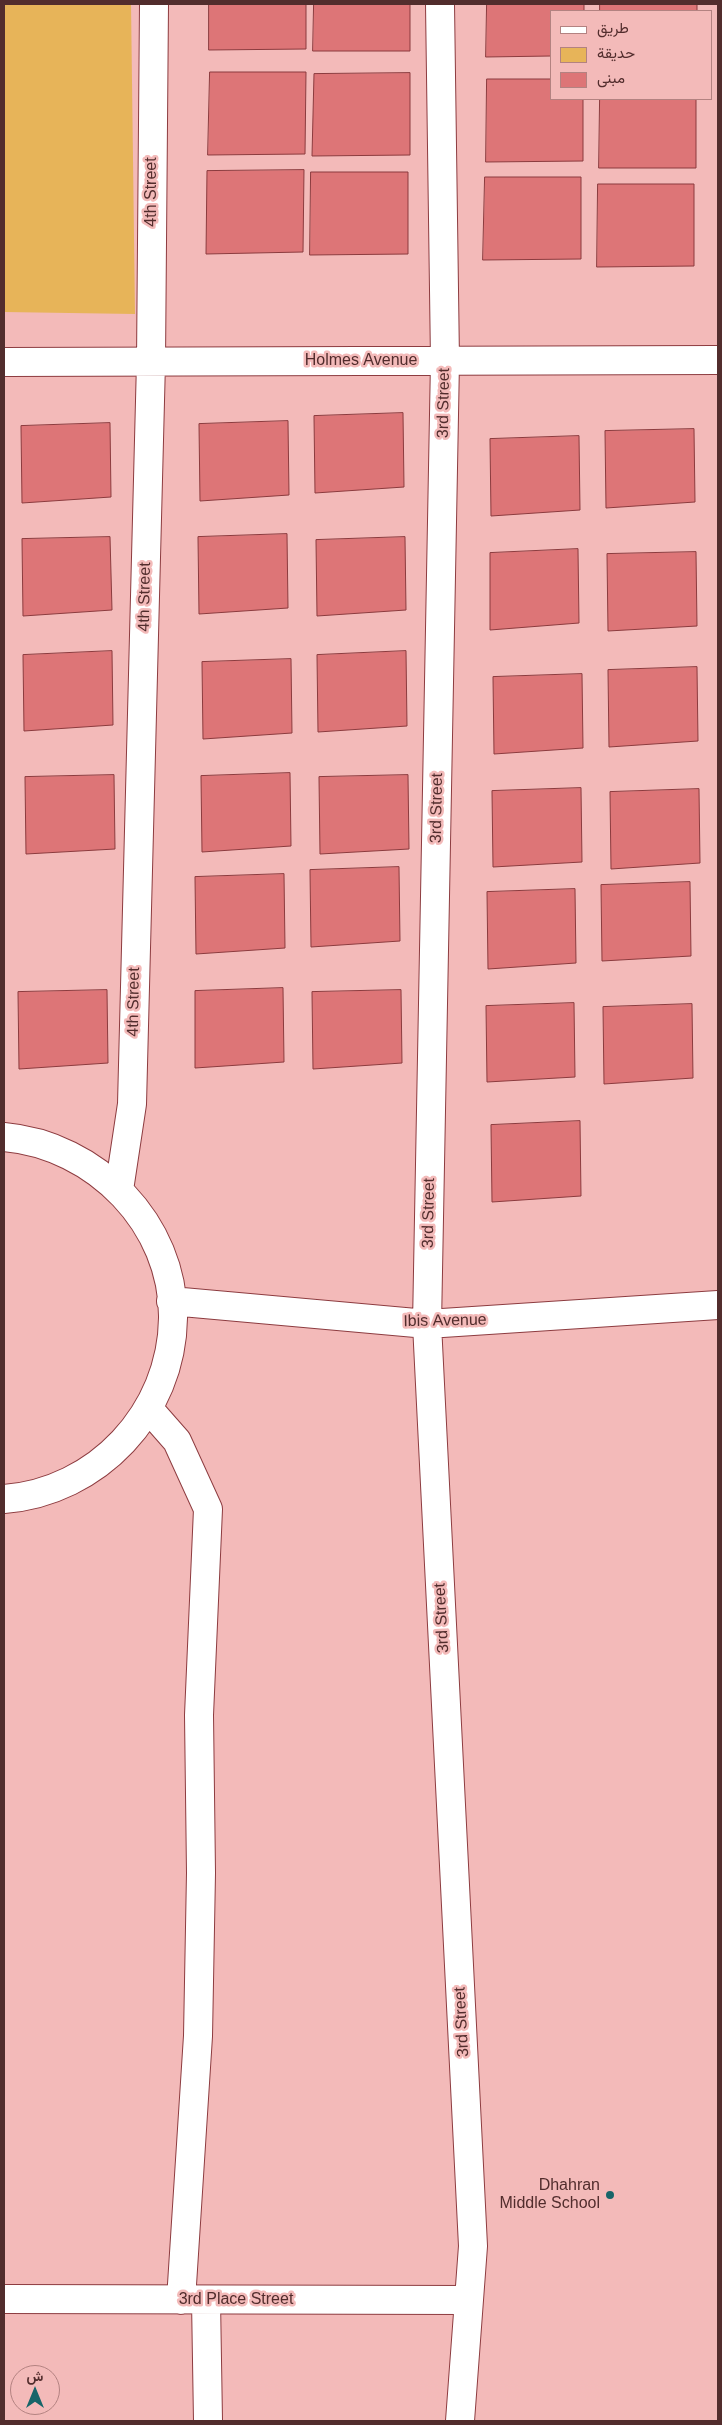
<!DOCTYPE html>
<html>
<head>
<meta charset="utf-8">
<style>
	body { margin:0 }
	#map { position:relative; width:722px; height:2425px; overflow:hidden; background:#f3bab9; font-family:Arial,Vazirmatn,sans-serif }
	canvas { display:block }
	.frame { position:absolute; inset:0; border:5px solid #522d2d; pointer-events:none }
	.legend { position:absolute; left:550px; top:10px; width:162px; height:90px; box-sizing:border-box; background:#f3bab9; border:1px solid #b38281; margin:0; padding:6px 9px; list-style:none; font-size:15px; color:#522d2d }
	.legend li { display:flex; align-items:center; gap:10px; height:25px }
	.legend b { width:25px; border:1px solid #b38281 }
	.north { position:absolute; left:10px; top:2365px; width:50px; height:50px; box-sizing:border-box; background:#f3bab9; border:1px solid #b38281; border-radius:50%; rotate:0deg; font-size:14px; font-weight:700; line-height:20px; text-align:center; color:#522d2d }
	.north::after { content:''; display:block; margin:auto; width:18px; height:22px; background:#176569; clip-path:polygon(50% 0,100% 100%,50% 72%,0 100%) }
</style>
</head>
<body>
<div id="map">
<canvas width="722" height="2425"></canvas>
<div class="frame"></div>
<ul class="legend">
<li><b style="height:6px;background:#fff"></b>طريق</li>
<li><b style="height:14px;background:#e7b459"></b>حديقة</li>
<li><b style="height:14px;background:#dd7577"></b>مبنى</li>
</ul>
<div class="north">ش</div>
</div>
<script>
const ctx = document.querySelector('canvas').getContext('2d');
ctx.lineJoin = 'round';
function paint(path, color) { ctx.fillStyle = color; ctx.fill(path, 'evenodd'); }
function strokePath(path, color, width, dash) { ctx.strokeStyle = color; ctx.lineWidth = width; ctx.lineCap = dash ? 'butt' : 'round'; ctx.setLineDash(dash || []); ctx.stroke(path); }
function label(font, color, halo, rows, align = 'center') {
  ctx.font = font + ' Arial,sans-serif'; ctx.lineWidth = 5; ctx.setLineDash([]); ctx.textBaseline = 'middle'; ctx.strokeStyle = halo; ctx.fillStyle = color; for (const [text, x, y, turn = 0] of rows) {
    ctx.save(); ctx.translate(x, y); ctx.rotate((+turn || 0) * Math.PI / 180); ctx.textAlign = isNaN(turn) ? turn : align; if (halo) ctx.strokeText(text, 0, 0); ctx.fillText(text, 0, 0); ctx.restore();
  }
}
paint(new Path2D(`
	M 4,4 L 131,4 L 135,314 L 4,312 Z`), '#e7b459');
const building = new Path2D(`
	M 209,4 L 306,4 L 306,49 L 209,50 Z
	M 314,4 L 410,4 L 410,51 L 313,51 Z
	M 487,4 L 584,4 L 584,11 L 551,11 L 551,56 L 486,57 Z
	M 600,4 L 697,4 L 697,11 L 600,11 Z
	M 210,72 L 306,72 L 305,154 L 208,155 Z
	M 410,73 L 410,155 L 312,156 L 314,74 Z
	M 487,79 L 551,79 L 551,99 L 583,99 L 583,161 L 486,162 Z
	M 600,99 L 696,99 L 696,168 L 599,168 Z
	M 304,170 L 303,252 L 206,254 L 207,171 Z
	M 311,172 L 408,172 L 408,254 L 310,255 Z
	M 485,177 L 581,177 L 581,259 L 483,260 Z
	M 598,184 L 694,184 L 694,266 L 597,267 Z
	M 403,413 L 404,487 L 315,493 L 314,416 Z
	M 288,421 L 289,495 L 200,501 L 199,424 Z
	M 110,423 L 111,497 L 22,503 L 21,426 Z
	M 694,429 L 695,502 L 606,508 L 605,431 Z
	M 579,436 L 580,510 L 491,516 L 490,439 Z
	M 287,534 L 288,608 L 199,614 L 198,537 Z
	M 110,537 L 112,610 L 23,616 L 22,539 Z
	M 405,537 L 406,610 L 317,616 L 316,540 Z
	M 578,549 L 579,623 L 490,630 L 490,553 Z
	M 696,552 L 697,626 L 608,631 L 607,554 Z
	M 112,651 L 113,725 L 24,731 L 23,655 Z
	M 406,651 L 407,726 L 318,732 L 317,655 Z
	M 291,659 L 292,733 L 203,739 L 202,662 Z
	M 697,667 L 698,741 L 609,747 L 608,670 Z
	M 582,674 L 583,748 L 494,754 L 493,677 Z
	M 290,773 L 291,846 L 202,852 L 201,776 Z
	M 114,775 L 115,849 L 26,854 L 25,777 Z
	M 408,775 L 409,849 L 320,854 L 319,777 Z
	M 581,788 L 582,862 L 493,867 L 492,791 Z
	M 699,789 L 700,863 L 611,869 L 610,792 Z
	M 399,867 L 400,941 L 311,947 L 310,870 Z
	M 284,874 L 285,948 L 196,954 L 195,877 Z
	M 690,882 L 691,956 L 602,961 L 601,885 Z
	M 575,889 L 576,963 L 488,969 L 487,892 Z
	M 283,988 L 284,1062 L 195,1068 L 195,991 Z
	M 107,990 L 108,1063 L 19,1069 L 18,992 Z
	M 401,990 L 402,1063 L 313,1069 L 312,992 Z
	M 574,1003 L 575,1077 L 487,1082 L 486,1006 Z
	M 692,1004 L 693,1078 L 604,1084 L 603,1007 Z
	M 580,1121 L 581,1196 L 492,1202 L 491,1125 Z`);
paint(building, '#dd7577');
strokePath(building, '#8b3b3e', 1);
const minor = new Path2D(`
	M 440,4 L 445,361 L 427,1324 L 473,2246 L 460,2421
	M 4,362 L 718,360
	M 4,1137 C 96,1145 174,1224 173,1318 C 172,1413 97,1492 4,1499
	M 119,1190 L 132,1104 L 151,362 L 154,4
	M 171,1301 L 427,1324 L 718,1305
	M 148,1408 L 177,1441 L 208,1509 L 199,1715 L 201,1873 L 198,2036 L 181,2300
	M 4,2299 L 469,2300
	M 206,2300 L 208,2421`);
strokePath(minor, '#8d3c40', 30);
strokePath(minor, '#fff', 28);
for (const [x, y, r, color] of [
	[610,2195,5,"#176569"]
]) { const dot = new Path2D(); dot.arc(x, y, r, 0, 2 * Math.PI); ctx.fillStyle = color; ctx.fill(dot); strokePath(dot, '#f3bab9', 2); }
label('16px', '#522d2d', '#f3bab9', [
	["4th Street",152,192,-90],
	["Holmes Avenue",361,361],
	["3rd Street",444,403,-89],
	["4th Street",145,597,-89],
	["3rd Street",437,808,-89],
	["4th Street",134,1002,-89],
	["3rd Street",429,1213,-89],
	["Ibis Avenue",445,1321,-1],
	["3rd Street",442,1618,-93],
	["3rd Street",462,2022,-93],
	["3rd Place Street",236,2300]
]);
label('16px', '#522d2d', '#f3bab9', [
	["Dhahran",600,2186],
	["Middle School",600,2204]
], 'right');
</script>
</body>
</html>
